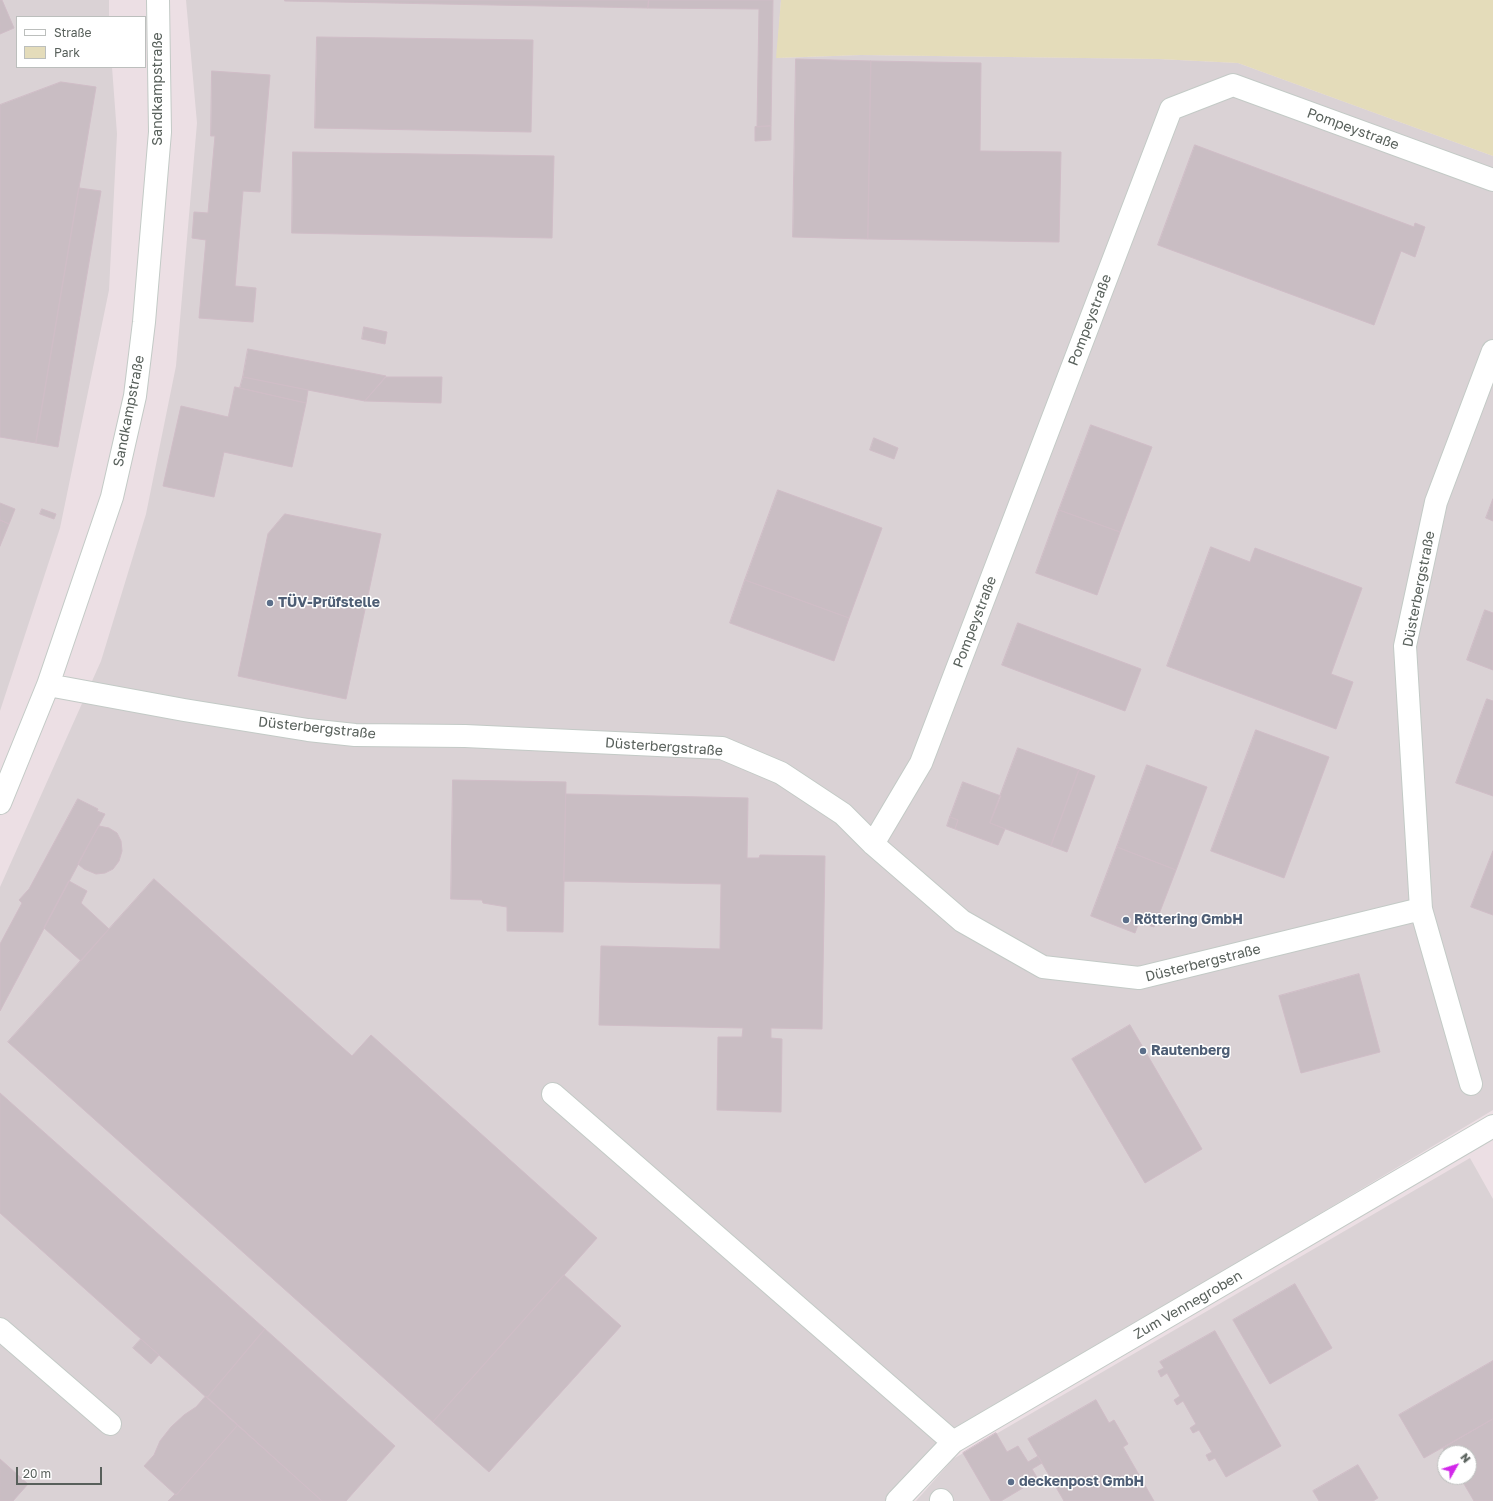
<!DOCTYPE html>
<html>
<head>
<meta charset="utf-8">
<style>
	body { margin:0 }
	#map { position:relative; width:1493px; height:1501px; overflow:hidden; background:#ecdfe4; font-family:"Golos Text",sans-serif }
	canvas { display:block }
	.legend { position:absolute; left:16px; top:16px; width:130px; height:52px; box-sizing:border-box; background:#fff; border:1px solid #bcbfbd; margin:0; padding:5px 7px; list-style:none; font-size:12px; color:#58605b }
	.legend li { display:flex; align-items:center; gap:8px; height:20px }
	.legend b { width:20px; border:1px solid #bcbfbd }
	.north { position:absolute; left:1437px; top:1445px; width:40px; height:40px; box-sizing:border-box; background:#fff; border:1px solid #bcbfbd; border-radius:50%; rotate:51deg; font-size:11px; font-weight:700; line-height:16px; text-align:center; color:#58605b }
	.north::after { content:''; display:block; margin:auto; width:14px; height:18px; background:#d227ea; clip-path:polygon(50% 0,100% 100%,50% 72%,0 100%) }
	.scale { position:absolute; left:16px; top:1467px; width:86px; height:18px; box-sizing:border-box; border:2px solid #58605b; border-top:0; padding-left:5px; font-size:12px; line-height:14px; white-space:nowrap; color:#58605b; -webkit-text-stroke:3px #fff; paint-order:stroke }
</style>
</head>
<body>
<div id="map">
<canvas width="1493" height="1501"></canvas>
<ul class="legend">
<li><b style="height:5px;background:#fff"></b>Straße</li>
<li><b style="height:11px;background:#e4dcba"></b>Park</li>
</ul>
<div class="north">N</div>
<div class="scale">20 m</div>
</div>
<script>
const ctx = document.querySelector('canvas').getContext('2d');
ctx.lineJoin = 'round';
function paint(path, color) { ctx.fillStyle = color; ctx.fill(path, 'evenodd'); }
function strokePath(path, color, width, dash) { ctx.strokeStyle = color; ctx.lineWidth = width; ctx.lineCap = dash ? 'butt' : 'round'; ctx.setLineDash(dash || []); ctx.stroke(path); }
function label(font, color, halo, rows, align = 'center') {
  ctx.font = font + ' "Golos Text",sans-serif'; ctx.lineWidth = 3; ctx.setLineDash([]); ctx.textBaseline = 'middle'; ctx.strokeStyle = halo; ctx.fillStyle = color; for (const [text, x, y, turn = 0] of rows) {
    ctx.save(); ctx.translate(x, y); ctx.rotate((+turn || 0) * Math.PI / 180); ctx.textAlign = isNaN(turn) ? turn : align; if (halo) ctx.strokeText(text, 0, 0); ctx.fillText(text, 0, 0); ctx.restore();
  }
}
paint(new Path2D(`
	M 0,0 L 109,0 L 109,17 L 17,17 L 17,67 L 112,67 L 117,134 L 109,290 L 60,528 L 0,711 Z
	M 186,0 L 781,0 L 777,58 L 861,55 L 1159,59 L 1238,63 L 1493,156 L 1493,1110 L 947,1437 L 890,1501 L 0,1501 L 0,887 L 101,661 L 146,514 L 176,366 L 197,123 Z
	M 1470,1158 L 1493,1199 L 1493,1501 L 916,1501 L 953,1459 ZM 1445,1453 L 1469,1453 L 1469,1477 L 1445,1477 Z`), '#dad2d5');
paint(new Path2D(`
	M 781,0 L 1493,0 L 1493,156 L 1238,63 L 1159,59 L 861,55 L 776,58 Z`), '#e4dcba');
const building = new Path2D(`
	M 0,0 L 2,0 L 14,28 L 0,34 Z
	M 285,0 L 649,0 L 648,8 L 285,1 Z
	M 649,0 L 773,0 L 771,126 L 757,127 L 759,9 L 648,8 Z
	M 317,37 L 533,40 L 531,132 L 315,128 Z
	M 796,59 L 871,61 L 868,239 L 793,237 Z
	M 871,61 L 981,63 L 980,151 L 1061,152 L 1059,242 L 868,239 Z
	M 212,71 L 270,75 L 260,192 L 243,191 L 235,286 L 256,288 L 253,322 L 199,318 L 206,240 L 192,238 L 194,212 L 208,213 L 215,136 L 211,136 Z
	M 61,82 L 96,87 L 36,443 L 0,437 L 0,105 Z
	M 771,126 L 771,140 L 755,141 L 755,127 Z
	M 1195,145 L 1414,227 L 1415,223 L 1425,227 L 1415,257 L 1401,251 L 1374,325 L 1158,245 Z
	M 293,152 L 554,156 L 552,238 L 292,233 Z
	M 79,188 L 101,191 L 58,447 L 36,443 Z
	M 364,327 L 387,332 L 385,344 L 362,339 Z
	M 248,349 L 386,376 L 365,401 L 308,390 L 243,377 Z
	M 243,377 L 308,390 L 306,403 L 240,388 Z
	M 386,377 L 442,377 L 441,403 L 365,401 Z
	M 235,387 L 306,403 L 292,467 L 224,452 L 214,497 L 163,486 L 181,406 L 228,417 Z
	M 1091,425 L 1152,447 L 1120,532 L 1059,510 Z
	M 874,438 L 898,448 L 894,459 L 870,450 Z
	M 778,490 L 882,528 L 849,618 L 745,580 Z
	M 1493,499 L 1493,521 L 1486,518 Z
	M 0,503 L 15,509 L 9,524 L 0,520 Z
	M 42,509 L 56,514 L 54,519 L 40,514 Z
	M 1059,510 L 1120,532 L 1097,595 L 1036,573 Z
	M 285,514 L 381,534 L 346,699 L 238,676 L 268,534 Z
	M 0,520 L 9,524 L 0,546 Z
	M 1211,547 L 1250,562 L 1255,548 L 1362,588 L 1331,674 L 1353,682 L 1336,729 L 1167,666 Z
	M 745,580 L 849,618 L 834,661 L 730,623 Z
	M 1485,610 L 1493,613 L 1493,670 L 1467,660 Z
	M 1018,623 L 1141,669 L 1125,711 L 1002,665 Z
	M 1487,699 L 1493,701 L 1493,796 L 1456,783 Z
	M 1256,730 L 1329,757 L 1284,878 L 1211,851 Z
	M 1018,748 L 1079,770 L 1051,846 L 990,823 Z
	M 1147,765 L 1207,787 L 1176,870 L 1117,847 Z
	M 1079,770 L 1095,776 L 1067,852 L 1051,846 Z
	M 453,780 L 566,782 L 563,932 L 507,931 L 507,907 L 483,903 L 482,900 L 451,899 Z
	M 963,782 L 1001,796 L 990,823 L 1005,829 L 998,845 L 955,829 L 958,820 L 950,817 Z
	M 566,794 L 748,798 L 747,858 L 759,858 L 760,855 L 825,856 L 822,1029 L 771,1028 L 771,1038 L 782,1039 L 781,1112 L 717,1110 L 718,1037 L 742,1037 L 743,1028 L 599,1025 L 601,946 L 720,949 L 721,884 L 564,881 Z
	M 78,799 L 98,809 L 97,811 L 105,814 L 0,1011 L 0,944 L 22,903 L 19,900 L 29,889 Z
	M 950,817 L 958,820 L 955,829 L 947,826 Z
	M 99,826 L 109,828 L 117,833 L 121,841 L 122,851 L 119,861 L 113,869 L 105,873 L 96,874 L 84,869 L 78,864 Z
	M 1117,847 L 1176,870 L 1154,927 L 1139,922 L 1135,933 L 1091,916 Z
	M 1493,851 L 1493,915 L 1471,907 Z
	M 154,879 L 352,1056 L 371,1035 L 597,1238 L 433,1422 L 8,1042 Z
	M 69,881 L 87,891 L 81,903 L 109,929 L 81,961 L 44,928 Z
	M 1359,974 L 1380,1052 L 1301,1073 L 1279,996 Z
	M 1130,1025 L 1202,1149 L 1145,1183 L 1072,1059 Z
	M 0,1093 L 265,1329 L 207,1398 L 0,1213 Z
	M 564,1275 L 621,1326 L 489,1472 L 433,1422 Z
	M 1295,1284 L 1332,1348 L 1270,1384 L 1233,1320 Z
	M 265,1329 L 395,1446 L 346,1501 L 322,1501 L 207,1398 Z
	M 1215,1331 L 1281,1446 L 1226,1477 L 1215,1458 L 1209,1461 L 1206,1455 L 1212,1452 L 1199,1430 L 1193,1433 L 1190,1428 L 1196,1424 L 1183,1401 L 1177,1405 L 1174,1400 L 1180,1396 L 1167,1373 L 1161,1377 L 1158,1371 L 1164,1368 L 1160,1362 Z
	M 141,1339 L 159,1355 L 151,1364 L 133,1348 Z
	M 1493,1361 L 1493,1419 L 1424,1458 L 1399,1415 Z
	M 206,1396 L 238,1425 L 176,1495 L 144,1466 L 154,1455 L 160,1441 L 171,1427 L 184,1415 L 196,1407 Z
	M 1096,1400 L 1109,1423 L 1114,1420 L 1128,1444 L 1123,1447 L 1154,1501 L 1064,1501 L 1028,1439 Z
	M 1493,1419 L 1493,1501 L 1474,1501 L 1460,1477 L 1469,1477 L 1469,1453 L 1445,1453 L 1443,1448 Z
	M 238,1425 L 322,1501 L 168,1501 L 175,1494 L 176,1495 Z
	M 996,1433 L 1007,1452 L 1018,1446 L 1028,1462 L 1038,1456 L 1042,1463 L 1032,1469 L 1038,1479 L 1001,1501 L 991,1501 L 963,1453 Z
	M 0,1459 L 28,1484 L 13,1501 L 0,1501 Z
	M 1358,1465 L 1378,1498 L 1373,1501 L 1319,1501 L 1313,1491 Z`);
paint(building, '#c9bdc3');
strokePath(building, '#d0bdc7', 1);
const minor = new Path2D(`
	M 48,685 L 184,710 L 308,730 L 355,735 L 465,736 L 722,748 L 781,773 L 843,814 L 873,844 L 962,921 L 1043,967 L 1139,978 L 1421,909 L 1405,646 L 1436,502 L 1493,351
	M 0,803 L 48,685 L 112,497 L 135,396 L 144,322 L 160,132 L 158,0
	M 873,844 L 921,763 L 1171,109 L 1233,85 L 1493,180
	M 1421,909 L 1471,1084
	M 553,1094 L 953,1442
	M 0,1329 L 110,1424
	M 941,1500 L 942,1501
	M 897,1501 L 953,1442 L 1493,1126`);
strokePath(minor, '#c3cac6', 24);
strokePath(minor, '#fff', 22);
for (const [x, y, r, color] of [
	[270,603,4,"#5c6f8a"],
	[1126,920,4,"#5c6f8a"],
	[1143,1051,4,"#5c6f8a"],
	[1011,1482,4,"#5c6f8a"]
]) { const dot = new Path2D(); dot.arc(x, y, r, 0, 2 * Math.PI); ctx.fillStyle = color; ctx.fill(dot); strokePath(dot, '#fff', 1.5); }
label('14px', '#58605b', '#fff', [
	["Sandkampstraße",158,89,-90],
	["Pompeystraße",1353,129,20],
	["Pompeystraße",1090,320,-69],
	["Sandkampstraße",129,411,-79],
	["Düsterbergstraße",1419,589,-79],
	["Pompeystraße",975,622,-69],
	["Düsterbergstraße",317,728,6],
	["Düsterbergstraße",664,747,4],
	["Düsterbergstraße",1203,963,-14],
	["Zum Vennegroben",1188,1305,-30]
]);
label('bold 14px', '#4e5e75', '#fff', [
	["TÜV-Prüfstelle",278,603],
	["Röttering GmbH",1134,920],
	["Rautenberg",1151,1051],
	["deckenpost GmbH",1019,1482]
], 'left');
</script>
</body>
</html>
